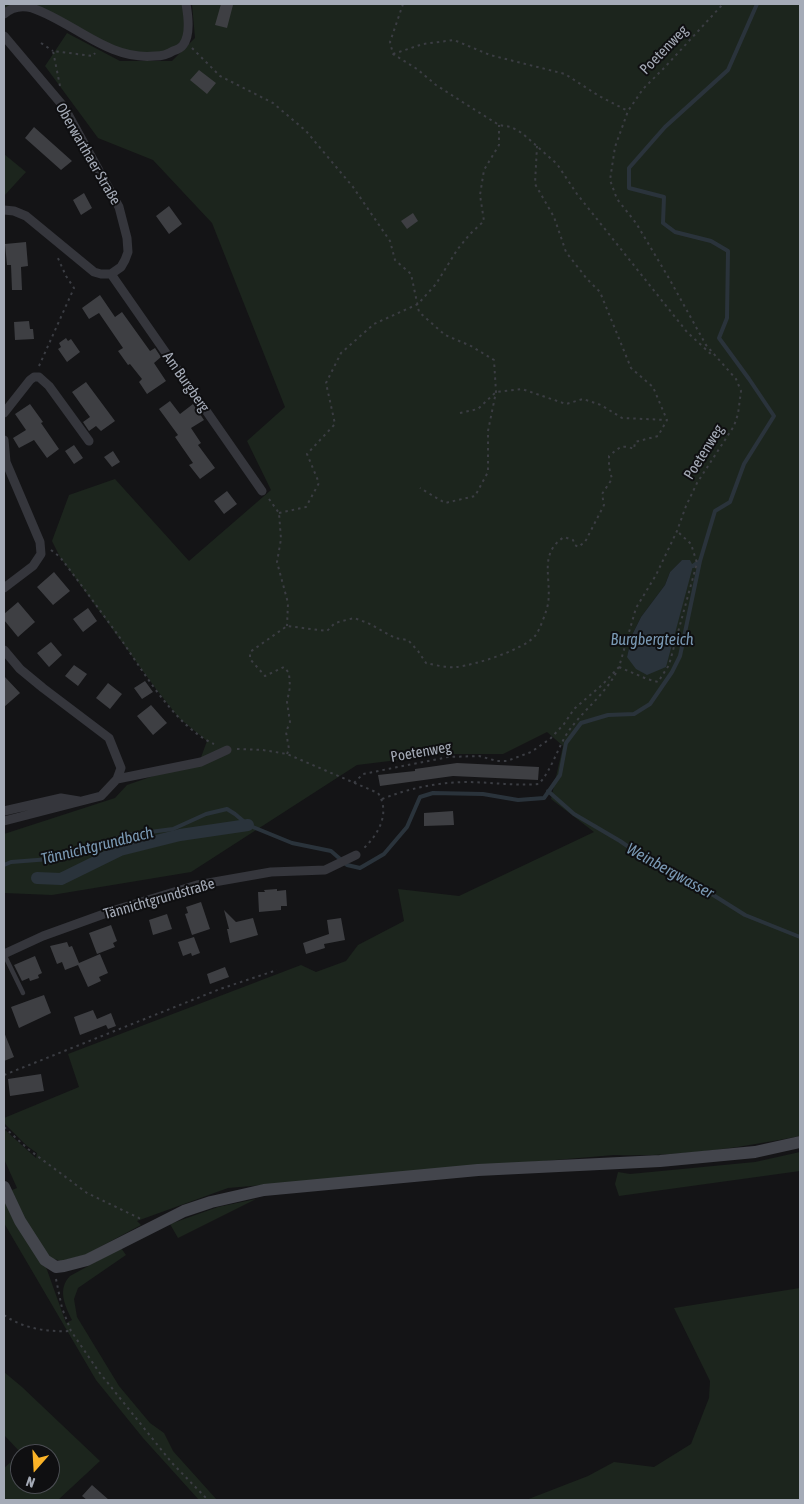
<!DOCTYPE html>
<html>
<head>
<meta charset="utf-8">
<style>
	body { margin:0 }
	#map { position:relative; width:804px; height:1504px; overflow:hidden; background:#141416; font-family:"Asap Condensed",sans-serif }
	canvas { display:block }
	.frame { position:absolute; inset:0; border:5px solid #a5abb7; pointer-events:none }
	.north { position:absolute; left:10px; top:1444px; width:50px; height:50px; box-sizing:border-box; background:#0f0f11; border:1px solid #4b4d53; border-radius:50%; rotate:199deg; font-size:14px; font-weight:700; line-height:20px; text-align:center; color:#a5abb7 }
	.north::after { content:''; display:block; margin:auto; width:18px; height:22px; background:#fbb327; clip-path:polygon(50% 0,100% 100%,50% 72%,0 100%) }
</style>
</head>
<body>
<div id="map">
<canvas width="804" height="1504"></canvas>
<div class="frame"></div>
<div class="north">N</div>
</div>
<script>
const ctx = document.querySelector('canvas').getContext('2d');
ctx.lineJoin = 'round';
function paint(path, color) { ctx.fillStyle = color; ctx.fill(path, 'evenodd'); }
function strokePath(path, color, width, dash) { ctx.strokeStyle = color; ctx.lineWidth = width; ctx.lineCap = dash ? 'butt' : 'round'; ctx.setLineDash(dash || []); ctx.stroke(path); }
function label(font, color, halo, rows, align = 'center') {
  ctx.font = font + ' "Asap Condensed",sans-serif'; ctx.lineWidth = 4; ctx.setLineDash([]); ctx.textBaseline = 'middle'; ctx.strokeStyle = halo; ctx.fillStyle = color; for (const [text, x, y, turn = 0] of rows) {
    ctx.save(); ctx.translate(x, y); ctx.rotate((+turn || 0) * Math.PI / 180); ctx.textAlign = isNaN(turn) ? turn : align; if (halo) ctx.strokeText(text, 0, 0); ctx.fillText(text, 0, 0); ctx.restore();
  }
}
paint(new Path2D(`
	M 4,4 L 186,4 L 187,35 L 167,55 L 124,54 L 32,8 L 4,14 Z
	M 192,4 L 800,4 L 800,1136 C 739,1148 677,1157 614,1155 L 228,1188 L 137,1221 L 141,1225 L 85,1255 L 61,1261 L 54,1259 L 46,1267 L 66,1323 L 72,1320 C 65,1306 57,1289 70,1276 L 121,1248 L 126,1255 L 78,1288 L 74,1299 L 77,1317 L 119,1386 L 150,1423 L 164,1433 L 173,1451 L 217,1500 L 199,1500 L 143,1438 L 96,1380 L 4,1223 L 4,1193 L 17,1188 L 4,1159 L 4,1129 L 36,1158 L 37,1153 L 27,1146 L 4,1123 L 4,1118 L 79,1087 L 68,1054 L 301,965 L 316,972 L 346,961 L 358,945 L 404,921 L 398,889 L 459,896 L 594,832 L 551,799 L 563,746 L 547,732 L 503,754 L 447,754 L 357,765 L 191,872 L 52,895 L 4,893 L 4,834 L 115,798 L 127,785 L 200,760 L 207,741 L 179,718 L 156,689 L 60,557 L 52,541 L 69,495 L 115,479 L 189,561 L 271,490 L 247,441 L 285,407 L 212,223 L 153,160 L 98,138 L 45,66 L 67,33 L 120,61 L 172,61 L 195,38 ZM 682,560 L 627,657 L 632,635 L 641,617 L 665,585 L 670,572 Z
	M 4,154 L 26,172 L 4,196 Z
	M 800,1152 L 800,1171 L 619,1196 L 615,1184 L 618,1172 L 630,1174 L 755,1162 Z
	M 256,1199 L 178,1238 L 170,1224 L 218,1207 Z
	M 800,1288 L 800,1500 L 526,1500 L 588,1476 L 614,1462 L 654,1467 L 691,1444 L 709,1398 L 710,1381 L 674,1308 Z
	M 4,1372 L 22,1387 L 100,1461 L 58,1500 L 4,1500 L 4,1468 L 21,1453 L 4,1435 ZM 20,1454 L 50,1454 L 50,1484 L 20,1484 Z`), '#1c251d');
paint(new Path2D(`
	M 682,560 L 690,560 L 693,566 L 666,667 L 647,675 L 636,669 L 627,657 L 632,635 L 641,617 L 665,585 L 670,572 Z`), '#2a333b');
strokePath(new Path2D(`
	M 693,566 L 700,561
	M 548,791 L 574,814 L 620,841 L 664,871 L 702,888 L 745,915 L 800,937
	M 4,865 L 11,862 L 63,858 L 127,835 L 173,829 L 206,814 L 227,809 L 235,814 L 248,825 L 292,843 L 331,851 L 347,865 L 360,868 L 384,854 L 407,827 L 420,797 L 433,793 L 483,794 L 518,800 L 544,798 L 560,775 L 566,743 L 581,723 L 608,715 L 634,714 L 650,704 L 672,672 L 680,656 L 700,561 L 715,511 L 730,502 L 744,464 L 774,416 L 749,379 L 719,338 L 727,318 L 728,251 L 711,241 L 675,232 L 663,223 L 664,197 L 629,188 L 629,168 L 665,127 L 728,70 L 757,4`), '#2a333b', 4);
strokePath(new Path2D(`
	M 37,878 L 61,879 L 120,850 L 180,835 L 248,825`), '#2a333b', 12);
paint(new Path2D(`
	M 221,4 L 233,5 L 227,28 L 215,25 Z
	M 199,70 L 216,83 L 207,94 L 190,80 Z
	M 34,127 L 72,161 L 61,170 L 25,138 Z
	M 84,193 L 92,208 L 81,215 L 73,200 Z
	M 169,206 L 182,224 L 169,234 L 156,216 Z
	M 413,213 L 418,221 L 407,229 L 401,221 Z
	M 26,242 L 28,266 L 21,267 L 22,290 L 12,290 L 11,265 L 7,265 L 5,244 Z
	M 100,295 L 115,317 L 122,312 L 150,351 L 155,348 L 161,357 L 154,363 L 166,381 L 147,394 L 139,382 L 142,379 L 130,364 L 128,365 L 118,351 L 123,348 L 99,313 L 89,319 L 82,308 Z
	M 29,321 L 30,329 L 33,329 L 34,339 L 15,340 L 14,322 Z
	M 66,338 L 68,341 L 71,339 L 80,352 L 67,362 L 58,349 L 61,347 L 59,343 Z
	M 86,382 L 115,421 L 101,431 L 96,426 L 89,431 L 83,422 L 90,417 L 72,392 Z
	M 170,401 L 180,414 L 193,404 L 204,420 L 191,428 L 201,443 L 198,445 L 215,468 L 200,479 L 189,465 L 193,463 L 175,437 L 178,435 L 159,409 Z
	M 30,404 L 43,422 L 41,423 L 59,449 L 47,458 L 34,440 L 19,448 L 13,438 L 26,430 L 15,414 Z
	M 74,445 L 83,458 L 74,464 L 65,451 Z
	M 113,451 L 120,462 L 112,467 L 104,457 Z
	M 227,491 L 237,504 L 224,514 L 214,501 Z
	M 54,572 L 70,591 L 53,605 L 37,587 Z
	M 18,602 L 35,622 L 18,637 L 4,620 L 4,614 Z
	M 88,608 L 97,621 L 83,632 L 73,619 Z
	M 51,642 L 62,655 L 49,667 L 37,653 Z
	M 74,665 L 87,674 L 78,686 L 65,676 Z
	M 4,676 L 20,693 L 4,707 Z
	M 145,681 L 153,692 L 142,699 L 134,688 Z
	M 108,683 L 122,694 L 110,709 L 96,698 Z
	M 151,705 L 167,723 L 153,735 L 137,716 Z
	M 457,763 L 539,767 L 538,780 L 453,776 L 380,786 L 378,775 L 415,771 L 415,769 Z
	M 453,811 L 454,825 L 424,826 L 424,813 Z
	M 277,889 L 277,891 L 286,890 L 287,906 L 281,906 L 281,910 L 259,912 L 258,892 L 265,892 L 264,890 Z
	M 201,902 L 210,929 L 192,935 L 185,914 L 188,913 L 186,907 Z
	M 224,910 L 236,922 L 253,918 L 258,935 L 230,943 L 227,929 L 229,929 Z
	M 167,914 L 172,929 L 153,935 L 149,920 Z
	M 341,918 L 345,940 L 324,944 L 325,948 L 306,954 L 303,943 L 329,934 L 327,920 Z
	M 111,925 L 117,941 L 113,943 L 115,947 L 97,954 L 89,933 Z
	M 194,937 L 200,953 L 192,956 L 191,953 L 183,956 L 178,942 Z
	M 67,942 L 69,947 L 72,946 L 79,963 L 100,954 L 108,973 L 99,977 L 101,981 L 88,987 L 78,965 L 65,970 L 62,962 L 57,964 L 50,946 Z
	M 35,956 L 42,973 L 38,975 L 39,978 L 30,981 L 29,978 L 22,981 L 14,965 Z
	M 225,967 L 229,977 L 210,984 L 207,974 Z
	M 44,995 L 51,1013 L 19,1028 L 11,1007 Z
	M 93,1010 L 97,1019 L 111,1013 L 116,1026 L 108,1029 L 106,1025 L 80,1035 L 74,1017 Z
	M 4,1032 L 14,1057 L 4,1061 Z
	M 41,1074 L 44,1091 L 10,1096 L 8,1079 Z
	M 92,1485 L 109,1500 L 87,1500 L 82,1496 Z`), '#3e3f43');
strokePath(new Path2D(`
	M 403,4 L 390,42 L 393,54 L 417,69 L 436,85 L 464,103 L 499,125 L 511,127 L 522,133 L 557,164 L 577,194 L 687,332 L 713,356
	M 41,43 L 53,51
	M 192,48 L 220,76 L 273,103 L 306,131 L 353,187 L 390,241 L 395,260 L 411,274 L 419,312 L 445,335 L 471,346 L 494,360 L 496,392 L 488,431 L 488,472 L 475,496 L 445,503 L 420,488
	M 393,54 L 423,44 L 454,40 L 490,55 L 565,74 L 599,96 L 628,111
	M 60,86 L 53,51 L 93,56 L 95,53
	M 39,366 L 74,288 L 66,276 L 57,256
	M 460,413 L 478,409 L 496,392 L 522,389 L 566,404 L 583,399 L 601,405 L 622,418 L 667,420
	M 269,499 L 279,513 L 281,539 L 277,562 L 288,603 L 287,626
	M 279,513 L 306,507 L 319,483 L 307,454 L 335,424 L 326,383 L 341,353 L 374,324 L 418,304 L 436,284 L 457,250 L 470,234 L 484,221 L 480,195 L 484,170 L 499,145 L 499,125
	M 51,550 L 60,557 C 80,583 99,609 118,635 C 142,669 174,726 214,744
	M 619,667 L 647,679 L 658,682 L 669,665 L 697,563 L 691,544 L 677,531
	M 237,749 L 263,750 L 287,754 L 378,793 C 391,813 378,835 363,849
	M 287,754 L 289,749 L 286,732 L 290,722 L 287,702 L 290,687 L 289,673 L 284,667 L 265,676 L 250,659 L 250,652 L 287,626 L 327,631 L 335,623 L 354,618 L 368,623 L 395,638 L 408,640 L 418,651 L 426,663 C 435,665 447,668 456,667 C 475,665 523,650 535,636 C 539,632 547,610 548,604 C 552,578 538,554 564,537 L 573,540 L 575,545 L 578,547 L 585,542 L 604,505 L 602,494 L 612,479 L 609,467 L 609,456 C 619,448 621,444 634,449 L 635,442 L 658,436 L 667,420 L 653,387 L 631,368 L 600,292 L 587,279 L 566,252 L 554,217 L 535,184 L 537,146
	M 354,783 L 363,774 L 448,757 L 479,756 L 497,761 L 507,761 L 531,752 L 550,739 L 564,724 L 574,709 L 602,685 L 619,667 L 636,608 L 656,575 L 677,531 L 686,506 L 697,483 L 734,426 L 738,414 L 741,391 L 736,379 L 706,345 L 670,280 L 636,223 L 617,199 L 610,180 L 615,147 L 628,111 L 643,89 L 665,67 L 723,4
	M 382,799 C 410,788 435,783 465,782 C 490,782 514,786 539,784 C 552,769 557,749 568,732 C 583,710 605,695 617,671
	M 4,1075 L 220,989 L 277,970
	M 4,1127 L 28,1149 L 87,1193 L 141,1219
	M 56,1279 L 62,1308 L 71,1331 L 99,1372 L 172,1463 L 208,1500
	M 4,1315 C 24,1329 47,1332 71,1331`), '#3b3d43', 2, [2.5, 4]);
strokePath(new Path2D(`
	M 4,954 L 23,993`), '#35363c', 4.5);
strokePath(new Path2D(`
	M 4,14 C 12,7 21,5 32,8 C 74,22 108,61 155,56 C 163,56 167,55 173,51 C 176,50 181,48 183,45 C 191,35 188,15 186,4
	M 4,36 L 64,107 L 119,207 L 127,238 L 128,252 L 125,260 L 121,267 L 111,274 L 101,274 L 94,272 L 26,216 L 14,211 L 4,210
	M 111,274 L 262,491
	M 4,413 L 30,380 L 34,377 L 39,377 L 49,386 L 89,441
	M 4,440 L 6,462 L 40,542 L 41,554 L 33,566 L 4,588
	M 4,650 L 20,669 L 43,688 L 109,738 L 121,768 L 117,779 L 101,796 L 4,821
	M 117,779 L 201,762 L 227,750
	M 4,811 L 61,798 L 79,801
	M 4,954 L 43,936 L 115,910 L 197,885 L 271,872 L 325,870 L 356,855`), '#35363c', 9);
strokePath(new Path2D(`
	M 4,1187 L 20,1221 L 45,1260 L 56,1267 L 64,1266 L 87,1260 L 184,1211 L 211,1202 L 264,1190 L 478,1170 L 660,1161 L 755,1152 L 800,1142`), '#43454c', 12);
label('15px', '#a5abb7', '#0f0f11', [
	["Poetenweg",664,50,-46],
	["Oberwarthaer Straße",88,154,60],
	["Am Burgberg",186,382,55],
	["Poetenweg",704,452,-58],
	["Poetenweg",421,752,-10],
	["Tännichtgrundstraße",159,899,-16]
]);
label('italic 16px', '#7a99b4', '#0f0f11', [
	["Burgbergteich",652,640],
	["Tännichtgrundbach",97,846,-14],
	["Weinbergwasser",670,871,29]
]);
</script>
</body>
</html>
